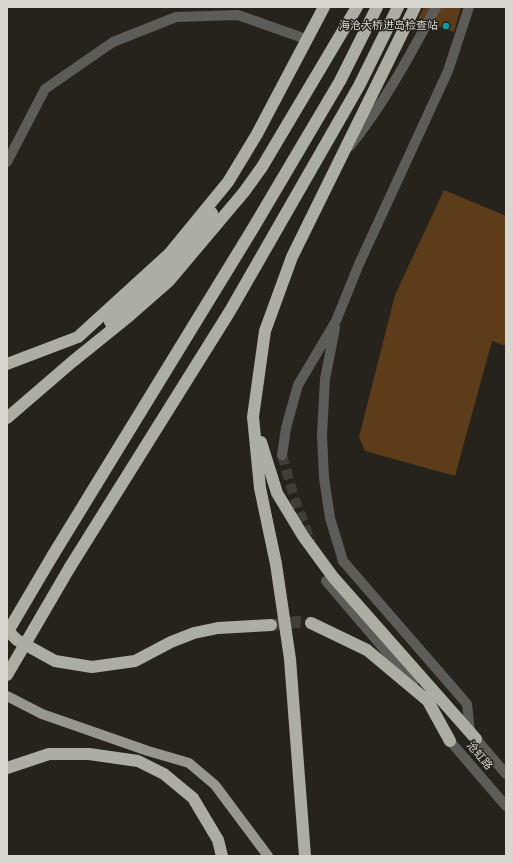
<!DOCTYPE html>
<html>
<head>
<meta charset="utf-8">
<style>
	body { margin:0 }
	#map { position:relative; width:513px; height:863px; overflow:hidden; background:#25231b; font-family:Poppins,sans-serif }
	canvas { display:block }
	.frame { position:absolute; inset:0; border:8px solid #d7d6d1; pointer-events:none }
</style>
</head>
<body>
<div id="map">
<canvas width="513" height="863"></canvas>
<div class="frame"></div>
</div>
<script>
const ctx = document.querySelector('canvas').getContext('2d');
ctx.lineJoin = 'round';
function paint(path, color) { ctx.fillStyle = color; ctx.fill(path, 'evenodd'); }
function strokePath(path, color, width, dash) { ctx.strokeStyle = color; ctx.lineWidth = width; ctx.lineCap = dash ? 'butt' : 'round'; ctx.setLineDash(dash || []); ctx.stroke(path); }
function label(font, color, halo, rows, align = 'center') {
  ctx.font = font + ' Poppins,"Noto Sans SC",sans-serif'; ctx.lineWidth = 3; ctx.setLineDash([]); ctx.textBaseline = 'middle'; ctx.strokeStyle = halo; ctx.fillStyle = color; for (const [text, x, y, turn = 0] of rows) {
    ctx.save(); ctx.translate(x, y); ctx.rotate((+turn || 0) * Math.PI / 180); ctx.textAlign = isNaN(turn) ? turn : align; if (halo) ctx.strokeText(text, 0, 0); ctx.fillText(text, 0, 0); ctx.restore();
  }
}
paint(new Path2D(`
	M 424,7 L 461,7 L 454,32 L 418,19 Z
	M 444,190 L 506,216 L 506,346 L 492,341 L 455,476 L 365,451 L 359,437 L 395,295 Z`), '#5d3c1a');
strokePath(new Path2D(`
	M 282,455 L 294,497 L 311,542`), '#403e36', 10, [10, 5]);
strokePath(new Path2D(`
	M 271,625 L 297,622 L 311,623`), '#403e36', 12, [12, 6]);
strokePath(new Path2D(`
	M 350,146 C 384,104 410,55 436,7
	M 7,162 L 45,89 L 113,42 L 176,17 L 238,15 L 306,39
	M 335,328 L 325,379 L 322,435 L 324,478 L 330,518 L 343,561 L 467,704 L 470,732
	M 282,455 L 286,428 L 298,385 L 336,321 L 359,264 L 448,71 L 469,7
	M 326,581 L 413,683
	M 476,739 L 506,774
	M 450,741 L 506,806`), '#5c5d59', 10);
strokePath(new Path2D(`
	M 7,696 L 42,714 L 148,751 L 189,763 L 215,785 L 268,856`), '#96978e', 10);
strokePath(new Path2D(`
	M 183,249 L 200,231 L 212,213
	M 149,282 L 164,270 L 190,245
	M 110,322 L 156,278
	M 7,364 L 78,337 L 169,254 L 228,182 L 257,134 L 324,7
	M 7,418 L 72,362 L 129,316 L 169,281 L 244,192 L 262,167 L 357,7
	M 261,442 L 277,493 L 303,536 L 333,577 L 476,739
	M 53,555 L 252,230 L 340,81 L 377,7
	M 70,567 L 230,311 L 359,86 L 398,7
	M 311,623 L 367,650 L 428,701 L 450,741
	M 7,630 L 17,640 L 55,661 L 92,667 L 135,661 L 171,642 L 194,633 L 218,628 L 271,625
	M 7,768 L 49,754 L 89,754 L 138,761 L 164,774 L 193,798 L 218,840 L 222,856
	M 305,856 L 290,659 L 276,564 L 260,488 L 253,417 L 265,331 L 292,257 L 415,7`), '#acaea3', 12);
strokePath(new Path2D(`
	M 7,633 L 53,555
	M 7,675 L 70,567`), '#acaea3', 12);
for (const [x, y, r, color] of [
	[446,26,4,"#0f9aa8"]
]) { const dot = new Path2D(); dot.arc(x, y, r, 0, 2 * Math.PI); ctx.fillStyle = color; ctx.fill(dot); strokePath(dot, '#25231b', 1.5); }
label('11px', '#d7d6d1', '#25231b', [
	["海沧大桥进岛检查站",438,26]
], 'right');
label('11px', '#d7d6d1', '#25231b', [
	["沧虹路",479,756,50]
]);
</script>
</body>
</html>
